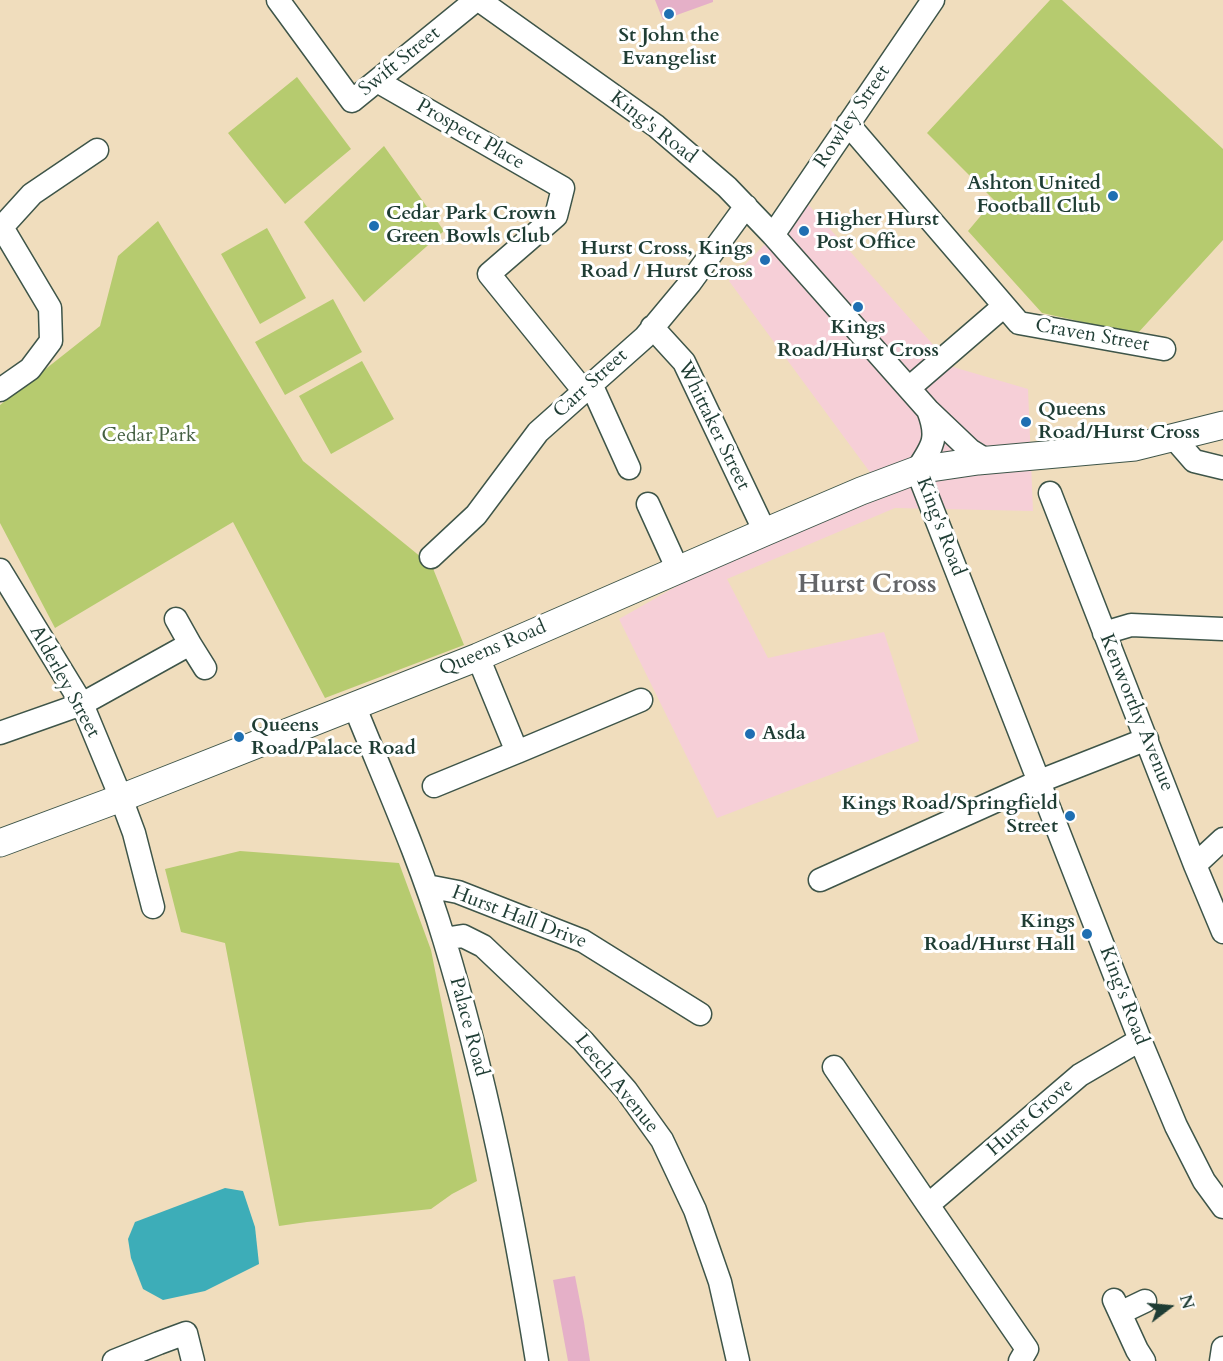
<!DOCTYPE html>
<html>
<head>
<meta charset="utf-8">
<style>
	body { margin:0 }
	#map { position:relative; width:1223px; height:1361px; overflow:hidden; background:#f0ddbd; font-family:Cardo,serif }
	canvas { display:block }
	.north { position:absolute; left:1139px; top:1277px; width:60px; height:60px; -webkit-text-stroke:4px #fff; paint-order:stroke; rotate:74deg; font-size:16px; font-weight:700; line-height:24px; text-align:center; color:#1f3d34 }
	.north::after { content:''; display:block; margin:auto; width:21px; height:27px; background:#1f3d34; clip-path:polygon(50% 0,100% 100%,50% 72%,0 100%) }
</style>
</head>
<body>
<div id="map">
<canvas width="1223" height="1361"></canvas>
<div class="north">N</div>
</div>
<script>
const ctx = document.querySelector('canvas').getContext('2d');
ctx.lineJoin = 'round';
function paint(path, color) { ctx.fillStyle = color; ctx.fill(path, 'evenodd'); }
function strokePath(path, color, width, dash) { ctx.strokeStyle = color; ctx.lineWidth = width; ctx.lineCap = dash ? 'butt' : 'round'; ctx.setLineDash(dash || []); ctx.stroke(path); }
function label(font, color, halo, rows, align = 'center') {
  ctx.font = font + ' Cardo,serif'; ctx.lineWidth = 6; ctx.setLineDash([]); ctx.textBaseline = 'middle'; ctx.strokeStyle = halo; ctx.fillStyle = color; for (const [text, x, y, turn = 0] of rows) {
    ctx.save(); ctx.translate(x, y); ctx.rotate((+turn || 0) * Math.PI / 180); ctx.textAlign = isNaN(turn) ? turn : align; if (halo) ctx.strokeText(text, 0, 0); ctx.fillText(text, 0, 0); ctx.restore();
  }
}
paint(new Path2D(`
	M 806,202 L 953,367 L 1028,389 L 1033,511 L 895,508 L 727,579 L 768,658 L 884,632 L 919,741 L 717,818 L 619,619 L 872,475 L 729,281 Z`), '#f6cfd7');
paint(new Path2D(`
	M 1050,0 L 1062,0 L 1223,149 L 1223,240 L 1137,334 L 1042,313 L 968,231 L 994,200 L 927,133 Z
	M 297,77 L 351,149 L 285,204 L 228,133 Z
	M 384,146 L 444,231 L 364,302 L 304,222 Z
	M 158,221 L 303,461 L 432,566 L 464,645 L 325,698 L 233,522 L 55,628 L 0,523 L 0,405 L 100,326 L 118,256 Z
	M 267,228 L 306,298 L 260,324 L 221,254 Z
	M 333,299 L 362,352 L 285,395 L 255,342 Z
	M 362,361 L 394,419 L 331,454 L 299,396 Z
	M 240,851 L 399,863 L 431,950 L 477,1181 L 452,1194 L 431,1209 L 307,1222 L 279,1226 L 225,943 L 181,932 L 165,869 Z`), '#b6cb6f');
paint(new Path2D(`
	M 225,1188 L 243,1191 L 255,1227 L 259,1264 L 205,1291 L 163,1300 L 143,1289 L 131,1258 L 128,1239 L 135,1222 Z`), '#3dadb8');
paint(new Path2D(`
	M 655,0 L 713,0 L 713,2 L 663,20 Z
	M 575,1276 L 584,1322 L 590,1361 L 568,1361 L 553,1280 Z`), '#e5b0c8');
const minor = new Path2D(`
	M 278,0 L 352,101 L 476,0
	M 479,0 L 656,126 L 727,187 L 773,235 L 928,410 C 939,438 933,446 917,470 L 1140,1040 L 1176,1126 L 1204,1181 L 1223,1207
	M 377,81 L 563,188 L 556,216 L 489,274 L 583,390
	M 848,124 L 1019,323 L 1164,349
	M 0,224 L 50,308 L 51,341 L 30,369 L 0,390
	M 2,227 L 32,194 L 97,150
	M 773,235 L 933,0
	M 652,327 L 684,362 L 765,532
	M 591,384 L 629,468
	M 909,388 L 1004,306
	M 929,411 L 970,450 L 986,460
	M 1174,438 L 1194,461 L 1223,468
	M 1050,493 L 1195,865 L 1223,932
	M 648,504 L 678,570
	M 431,557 L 476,515 L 538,432 L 645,337 L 690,283 L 746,206
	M 0,570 L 82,704 L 121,798 L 134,833 L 153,907
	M 1104,633 L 1131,625 L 1223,629
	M 190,644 L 205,668
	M 354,705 C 385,782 420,859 444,939 C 486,1077 514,1219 537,1361
	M 0,733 L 82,704 L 190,644 L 176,619
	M 517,752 L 641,700
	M 434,786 L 517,752 L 478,657
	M 1195,865 L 1223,839
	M 820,880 L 1040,781 L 1147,739
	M 427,886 L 458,892 L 583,941 L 700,1014
	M 444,939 L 463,936 L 483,946 L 583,1041 L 626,1090 L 662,1140 L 695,1210 L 720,1282 L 738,1361
	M 834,1067 L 928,1205 L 1080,1075 L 1140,1040
	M 928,1205 L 1027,1349 L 1020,1361
	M 1114,1300 L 1137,1350 L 1144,1361
	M 1120,1313 L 1145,1301
	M 114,1361 L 159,1343 L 186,1333 L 193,1361
	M 1221,1361 L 1223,1348`);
const major = new Path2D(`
	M 0,843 L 121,798 L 478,657 L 765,532 L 861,491 L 917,470 L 978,461 L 1135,447 L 1223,425`);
strokePath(minor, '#3e5549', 25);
strokePath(major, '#3e5549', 29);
strokePath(minor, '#fff', 22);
strokePath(major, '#fff', 27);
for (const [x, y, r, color] of [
	[669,14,6,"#1f6fb2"],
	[1113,196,6,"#1f6fb2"],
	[374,226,6,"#1f6fb2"],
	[804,231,6,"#1f6fb2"],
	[765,260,6,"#1f6fb2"],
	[858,307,6,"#1f6fb2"],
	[1026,422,6,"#1f6fb2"],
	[750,734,6,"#1f6fb2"],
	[239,737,6,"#1f6fb2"],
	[1070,816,6,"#1f6fb2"],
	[1087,934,6,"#1f6fb2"]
]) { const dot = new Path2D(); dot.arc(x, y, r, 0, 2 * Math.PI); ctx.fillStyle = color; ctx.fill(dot); strokePath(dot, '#fff', 2); }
label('bold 20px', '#1f3d34', '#fff', [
	["St John the",669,36,"center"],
	["Evangelist",669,59,"center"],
	["Ashton United",1101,184,"right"],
	["Football Club",1101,207,"right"],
	["Cedar Park Crown",386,214],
	["Green Bowls Club",386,237],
	["Higher Hurst",816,220],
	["Post Office",816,243],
	["Hurst Cross, Kings",753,249,"right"],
	["Road / Hurst Cross",753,272,"right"],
	["Kings",858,328,"center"],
	["Road/Hurst Cross",858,351,"center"],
	["Queens",1038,410],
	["Road/Hurst Cross",1038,433],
	["Queens",251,726],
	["Road/Palace Road",251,749],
	["Asda",762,734],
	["Kings Road/Springfield",1058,804,"right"],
	["Street",1058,827,"right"],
	["Kings",1075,922,"right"],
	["Road/Hurst Hall",1075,945,"right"]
], 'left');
label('20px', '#1f3d34', '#fff', [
	["Swift Street",400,62,-39],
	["Rowley Street",853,117,-56],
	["King's Road",653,128,38],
	["Prospect Place",470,135,30],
	["Craven Street",1092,336,10],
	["Carr Street",591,384,-42],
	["Whittaker Street",713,426,64],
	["King's Road",940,527,69],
	["Queens Road",493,649,-23],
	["Alderley Street",64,682,61],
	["Kenworthy Avenue",1136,713,68],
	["Hurst Hall Drive",519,918,21],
	["King's Road",1123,996,69],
	["Palace Road",468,1027,75],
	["Leech Avenue",616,1084,51],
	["Hurst Grove",1031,1118,-41]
]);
label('20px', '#456043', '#fff', [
	["Cedar Park",149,436]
]);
label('bold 26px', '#646568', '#fff', [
	["Hurst Cross",867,586]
]);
</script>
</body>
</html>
